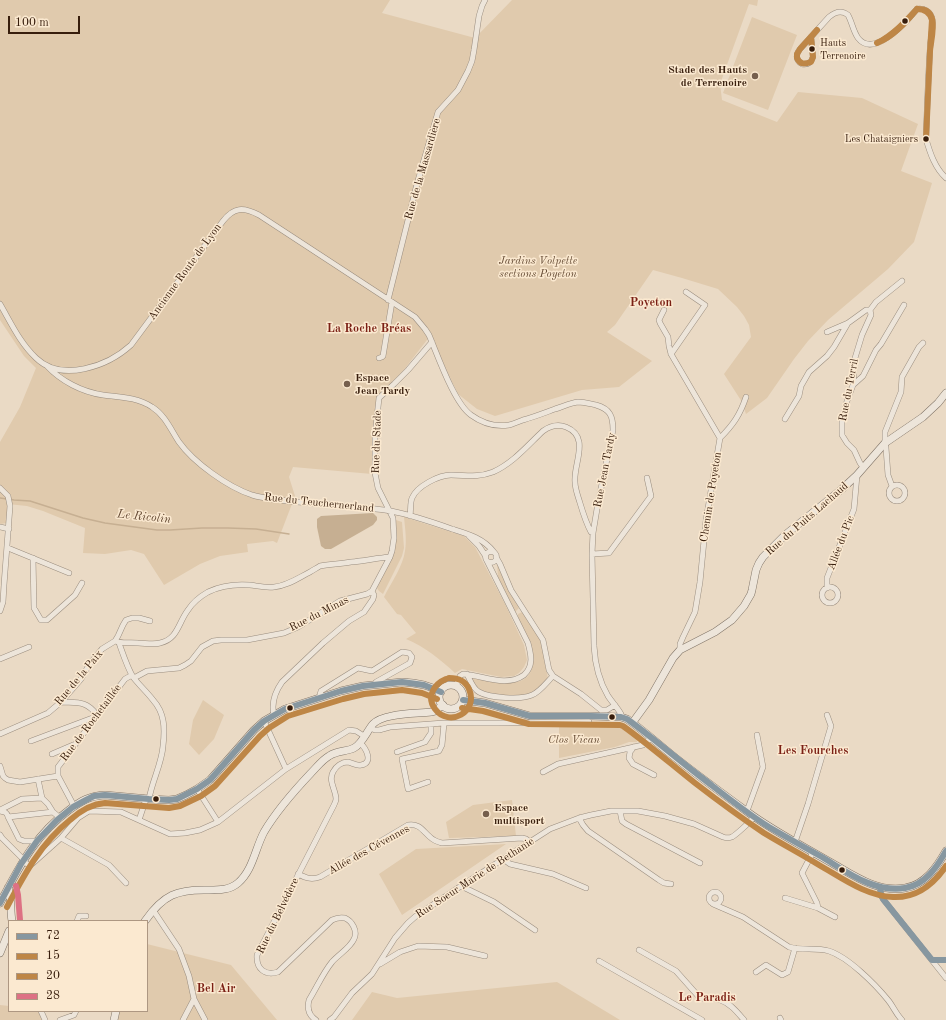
<!DOCTYPE html>
<html>
<head>
<meta charset="utf-8">
<style>
	body { margin:0 }
	#map { position:relative; width:946px; height:1020px; overflow:hidden; background:#eadac5; font-family:"Old Standard TT",serif }
	canvas { display:block }
	.legend { position:absolute; left:8px; top:920px; width:140px; height:92px; box-sizing:border-box; background:#fbe9d0; border:1px solid #ad9782; margin:0; padding:5px 7px; list-style:none; font-size:12px; color:#371d0c }
	.legend li { display:flex; align-items:center; gap:8px; height:20px }
	.legend b { width:20px; border:1px solid #ad9782 }
	.scale { position:absolute; left:8px; top:16px; width:72px; height:18px; box-sizing:border-box; border:2px solid #371d0c; border-top:0; padding-left:5px; font-size:12px; line-height:14px; white-space:nowrap; color:#371d0c; -webkit-text-stroke:3px #fbe9d0; paint-order:stroke }
</style>
</head>
<body>
<div id="map">
<canvas width="946" height="1020"></canvas>
<ul class="legend">
<li><b style="height:5px;background:#8797a0"></b>72</li>
<li><b style="height:5px;background:#be8646"></b>15</li>
<li><b style="height:5px;background:#be8646"></b>20</li>
<li><b style="height:5px;background:#dd7184"></b>28</li>
</ul>
<div class="scale">100 m</div>
</div>
<script>
const ctx = document.querySelector('canvas').getContext('2d');
ctx.lineJoin = 'round';
function paint(path, color) { ctx.fillStyle = color; ctx.fill(path, 'evenodd'); }
function strokePath(path, color, width, dash) { ctx.strokeStyle = color; ctx.lineWidth = width; ctx.lineCap = dash ? 'butt' : 'round'; ctx.setLineDash(dash || []); ctx.stroke(path); }
function label(font, color, halo, rows, align = 'center') {
  ctx.font = font + ' "Old Standard TT",serif'; ctx.lineWidth = 3; ctx.setLineDash([]); ctx.textBaseline = 'middle'; ctx.strokeStyle = halo; ctx.fillStyle = color; for (const [text, x, y, turn = 0] of rows) {
    ctx.save(); ctx.translate(x, y); ctx.rotate((+turn || 0) * Math.PI / 180); ctx.textAlign = isNaN(turn) ? turn : align; if (halo) ctx.strokeText(text, 0, 0); ctx.fillText(text, 0, 0); ctx.restore();
  }
}
paint(new Path2D(`
	M 0,0 L 390,0 L 382,13 L 475,38 L 512,0 L 758,0 L 757,6 L 749,4 L 720,84 L 722,100 L 777,122 L 798,92 L 862,98 L 918,124 L 901,171 L 932,183 L 914,242 L 888,269 L 828,320 L 808,341 L 794,359 L 767,398 L 746,414 L 742,402 L 724,374 L 751,337 L 749,325 L 744,316 L 737,307 L 718,289 L 682,278 L 653,270 L 615,325 L 607,332 L 652,361 L 619,387 L 582,390 L 495,416 L 477,409 L 458,394 L 430,336 L 403,371 L 377,397 L 372,474 L 293,467 L 289,477 L 295,496 L 277,543 L 273,541 L 247,544 L 248,552 L 220,556 L 200,564 L 164,585 L 144,554 L 131,550 L 105,554 L 83,553 L 85,528 L 43,511 L 27,506 L 8,504 L 7,523 L 0,524 L 0,442 L 20,407 L 36,368 L 24,356 L 0,320 Z
	M 752,17 L 797,35 L 768,110 L 723,93 Z
	M 404,517 L 464,536 L 475,547 L 505,604 L 524,645 L 527,660 L 524,667 L 519,673 L 514,676 L 501,677 L 462,669 L 455,673 C 441,660 424,646 406,639 L 416,633 L 401,615 L 397,614 L 384,597 C 391,583 403,566 405,551 C 407,540 405,528 404,517 Z
	M 396,520 L 402,522 L 404,548 L 402,556 L 383,594 L 379,591 L 377,588 L 394,550 L 397,534 Z
	M 497,563 L 519,608 L 515,612 L 498,577 Z
	M 522,612 L 540,639 L 544,652 L 545,664 L 547,673 L 548,679 L 534,692 L 527,695 L 498,696 L 480,691 L 472,680 L 473,678 C 493,679 532,695 533,660 L 518,617 L 518,614 Z
	M 203,700 L 224,715 L 214,739 L 199,755 L 189,744 L 193,720 Z
	M 620,723 L 636,735 L 637,742 L 629,742 L 615,747 L 559,758 L 559,725 Z
	M 512,800 L 516,836 L 449,838 L 446,822 L 473,805 Z
	M 506,844 L 402,915 L 379,874 L 416,849 Z
	M 147,944 L 231,965 L 277,1020 L 111,1020 L 113,1011 L 147,1011 Z
	M 557,982 L 620,1020 L 352,1020 L 372,992 L 397,998 Z
	M 0,1005 L 9,1006 L 9,1011 L 39,1011 L 46,1020 L 0,1020 Z`), '#e0caad');
paint(new Path2D(`
	M 373,513 L 377,517 L 377,520 L 373,525 L 331,549 L 325,549 L 321,546 L 317,527 L 317,519 L 321,516 Z`), '#c6af92');
strokePath(new Path2D(`
	M 0,498 L 14,500 L 30,501 L 83,518 L 105,523 L 157,530 L 170,530 L 202,528 L 228,528 L 256,529 L 289,534`), '#c6af92', 1.5);
const street = new Path2D(`
	M 811,37 L 813,57 C 811,63 808,65 802,64 C 795,60 796,54 800,49 L 829,17 C 835,12 842,10 848,15 C 852,22 853,31 858,38 C 874,59 907,21 917,9 C 924,8 930,11 932,18 C 934,25 930,41 930,49 C 928,79 927,109 926,139 C 930,153 935,168 946,178
	M 388,300 L 417,184 L 438,112 L 458,90 L 468,71 L 472,61 L 474,50 L 479,16 L 482,6 L 485,0
	M 0,304 C 11,323 20,343 36,358 C 62,383 108,366 131,345 L 223,221 C 234,207 243,207 259,215 L 415,317 L 425,329 L 429,335 C 438,356 454,403 471,415 C 482,423 496,427 509,425 C 513,424 518,422 523,420 C 534,417 544,413 555,409 C 562,407 570,403 578,402 C 584,402 591,404 596,405 C 610,409 613,416 613,430 L 598,503 L 593,533 L 592,554 L 594,646 C 595,664 599,681 608,696 C 612,702 617,707 621,714 L 621,717
	M 664,310 L 659,320 L 660,323 L 668,337 L 669,346 L 671,354 L 720,438 L 706,520 L 700,582 L 695,612 L 683,637 L 680,644 L 680,650
	M 870,310 L 876,302 L 902,281
	M 827,332 L 848,323 L 866,310 L 870,310
	M 671,354 L 705,305 L 686,292
	M 379,358 L 382,357 L 383,356 L 392,302
	M 47,366 C 61,381 82,392 103,395 C 119,397 137,397 152,407 C 165,415 171,430 179,442 C 194,463 228,487 252,495 C 273,501 300,502 321,504 C 344,506 368,507 391,511 C 412,515 432,522 452,529 C 468,534 483,538 494,552
	M 853,385 L 863,376 L 876,350 L 881,344 L 904,305
	M 785,419 L 799,396 L 801,386 L 809,372 L 827,356 L 834,347 L 848,323
	M 720,438 C 733,425 740,415 746,397
	M 863,467 L 860,463 L 854,450 L 847,443 L 842,435 L 842,422 L 847,401 L 853,385 L 855,358 L 862,335 L 871,315 L 870,310
	M889 493a8 8 0 1 1 16 0a8 8 0 1 1-16 0Z
	M 892,486 L 888,475 L 886,448 L 885,443 L 885,432 L 901,392 L 902,377 L 919,347 L 923,343
	M 0,488 L 8,496 L 10,506 L 4,585 L 3,602 L 0,611
	M 410,516 C 411,510 410,503 412,498 C 417,486 439,475 451,475 C 467,475 477,478 493,472 C 513,463 527,446 543,431 C 550,426 558,424 566,427 C 591,437 573,464 575,482 C 575,489 578,496 580,503 C 583,513 586,523 591,532 L 593,533
	M 0,527 L 9,529
	M 469,536 L 479,546 L 485,555
	M 8,548 L 69,573
	M485.5 557a5.5 5.5 0 1 1 11 0a5.5 5.5 0 1 1-11 0Z
	M 592,554 L 609,553 L 651,496 L 647,478
	M 496,557 L 500,564 L 511,590 L 543,640 L 549,670 L 553,676
	M 33,558 L 34,608 L 41,620 L 47,620 L 75,595 L 82,583
	M822 595a8 8 0 1 1 16 0a8 8 0 1 1-16 0Z
	M 827,588 L 827,578 L 854,509 L 857,475
	M 115,641 C 122,644 130,642 138,643 C 145,643 153,645 160,643 C 178,639 178,623 188,610 C 193,602 201,596 208,592 C 220,586 236,584 250,585 C 258,586 266,588 274,587 C 287,586 298,578 310,572 C 313,570 317,568 320,566 C 330,564 340,564 351,562 C 364,561 377,558 390,557
	M 119,643 C 123,654 127,667 133,677 C 139,685 147,692 153,700 C 165,713 165,729 163,746 C 162,763 152,781 149,799
	M 0,659 L 29,647
	M 467,674 C 470,680 473,689 479,692 C 490,698 521,700 532,695 C 540,692 547,682 553,676 L 581,694 L 601,710 L 607,710 L 615,705
	M 134,678 L 147,671 L 179,668 L 185,665 L 191,661 L 202,647 L 213,641 L 221,640 L 247,640 L 284,633 L 298,627 L 340,601 L 367,594 L 372,591
	M 456,686 L 460,676 L 463,674 C 482,675 506,688 524,675 C 534,666 531,654 528,643 L 487,561
	M 319,698 L 321,691 L 358,668 L 372,671 L 402,652 L 409,653 L 412,657 L 410,663 L 376,682 L 376,685
	M 61,702 C 77,703 86,700 97,715
	M 274,715 C 271,703 275,692 282,682 L 323,643 L 349,621 L 364,612 L 373,599 L 374,595 L 372,591 L 390,557 L 392,551 L 394,538 L 393,518 L 378,488 L 375,473 L 375,436 L 379,398 L 394,384 L 408,370 L 432,342
	M 264,721 L 286,769
	M 370,728 L 375,730 L 379,730 L 390,727 L 444,723 L 498,723 L 589,722
	M 0,734 L 48,713 L 61,702 L 81,679 L 89,665 L 102,649 L 115,641 L 118,636 L 123,625 L 126,620 L 132,618 L 139,618 L 150,621
	M 31,741 L 95,717
	M 634,747 L 630,752 L 629,758 L 633,764 L 654,775
	M 397,752 L 425,742 L 431,733 L 431,724
	M 52,754 L 73,745
	M 0,766 L 3,776 L 5,778 L 8,780 L 20,782 L 58,776 L 74,806
	M 543,772 L 558,764 L 643,745 L 651,738
	M 58,776 L 58,767 L 125,679 L 132,675
	M 38,779 L 42,798 L 48,804 L 53,812
	M 428,782 L 408,789 L 402,759 L 439,751 L 442,745 L 444,723
	M 197,789 L 218,822
	M 0,810 L 22,799 L 42,798
	M 0,811 C 5,812 7,812 8,817 L 53,812 L 59,817
	M 620,811 L 622,821 L 626,824 L 700,863
	M 747,811 L 763,767 L 757,735
	M 8,817 L 19,839 L 24,841 L 36,841
	M 579,818 L 583,825 L 588,831 L 659,880 L 664,883 L 671,884
	M 139,820 L 146,799
	M 0,835 L 2,838 L 24,860
	M 61,838 L 109,865 L 126,883
	M 795,842 L 808,804 L 831,726 L 827,715
	M 813,852 L 802,873 L 817,903 L 818,908
	M 503,859 L 510,864 L 553,874 L 586,888
	M 23,861 L 30,866 L 32,864 L 61,838 L 78,818 L 89,811 L 121,812 L 170,834 L 185,833 L 200,830 L 218,822 L 286,769 L 349,730 L 356,731 L 364,736
	M 298,874 C 306,878 311,880 320,877 L 408,825 C 419,823 423,831 430,837 C 433,840 438,842 442,843 L 522,838 L 526,839 L 530,842
	M 461,886 L 494,902 L 535,930
	M 880,887 L 881,895 L 883,899 L 946,978
	M709 898a6 6 0 1 1 12 0a6 6 0 1 1-12 0Z
	M 785,898 L 818,908 L 835,917
	M 713,904 L 743,917 L 789,947 C 802,951 816,947 829,951 C 848,957 875,984 888,1000 C 893,1006 896,1014 902,1020
	M 153,910 L 179,949 L 189,976 L 194,999 L 205,1020
	M 77,921 L 79,916 L 86,916
	M 639,950 L 676,971 L 700,998 C 706,999 714,998 720,1000 C 730,1003 737,1012 744,1020
	M 932,960 L 946,960
	M 599,961 L 702,1020
	M 380,964 L 400,952 L 418,946 L 447,947 L 485,956
	M 756,972 L 766,965 L 782,975 L 788,972 L 795,948
	M 41,1011 L 45,1020
	M 780,1018 L 781,1020
	M 60,1020 L 74,1015 L 76,1011
	M 183,1020 L 194,999
	M 316,1020 C 308,1015 307,1008 309,1000 C 317,987 323,973 332,962 C 339,954 350,948 354,939 C 358,931 352,921 345,918 C 340,917 336,918 332,920 L 278,972 C 265,976 256,969 257,955 L 334,805 C 335,803 336,801 336,799 C 336,790 328,781 333,772 C 336,766 342,762 348,762 C 353,763 356,766 361,765 C 374,763 366,748 360,743
	M 330,1020 L 334,1017 L 352,993 L 372,974 L 395,938 L 408,923 L 416,916 L 461,886 L 550,829 L 579,818 L 591,815 L 611,811 L 638,811 L 665,816 L 694,824 L 723,837 C 726,838 729,838 732,837 C 737,834 751,821 754,817`);
const secondary = new Path2D(`
	M439 697a12 12 0 1 1 24 0a12 12 0 1 1-24 0Z
	M 463,700 L 485,703 L 530,716 L 591,716 L 621,717 L 627,719 C 643,730 657,743 672,755 C 697,775 723,794 749,813 C 775,832 803,846 830,862 C 853,875 877,893 905,888 C 925,885 937,867 946,851
	M 633,722 L 649,700 L 673,658 L 680,650 L 715,632 L 732,620 L 744,606 L 751,594 L 752,590 L 756,570 L 759,563 L 763,557 L 785,535 L 842,489 L 857,475 L 885,443 L 923,417 L 938,403 L 946,393
	M 8,888 C 12,899 10,910 12,921
	M 0,903 C 20,866 34,836 69,810 C 81,801 89,796 105,795 L 149,799 L 169,800 L 177,799 L 186,795 L 197,789 L 210,780 L 254,730 L 264,721 L 285,709 L 341,691 L 363,686 L 402,682 L 413,683 L 424,685 L 433,688 L 441,692
	M 145,921 C 163,895 177,889 209,890 C 219,890 230,890 238,883 C 253,870 255,849 264,832 C 277,810 294,791 311,773 C 317,767 322,760 329,756 C 338,750 346,752 354,748 C 362,744 367,731 373,724 C 383,713 416,714 431,712 L 435,711 L 443,705
	M 0,953 L 9,931
	M 114,1020 L 116,1011`);
strokePath(street, '#9a8d7f', 6);
strokePath(secondary, '#807467', 8);
strokePath(street, '#ede5da', 5);
strokePath(secondary, '#ede5da', 7);
strokePath(new Path2D(`
	M 463,700 L 485,703 L 530,716 L 591,716 L 621,717 L 627,719 C 652,737 676,758 701,777 C 723,794 745,812 769,827 C 786,837 804,847 822,857 C 847,872 874,893 905,888 C 925,885 937,867 946,851
	M 880,887 L 881,895 L 883,899 L 932,960 L 946,960
	M 0,903 L 21,864 L 37,841 L 57,820 L 73,807 L 86,800 L 94,796 L 105,795 L 149,799 L 169,800 L 177,799 L 197,789 L 210,780 L 254,730 L 264,721 L 285,709 L 341,691 L 363,686 L 402,682 L 424,685 L 441,692`), '#8797a0', 6);
strokePath(new Path2D(`
	M 446,679 C 434,684 426,697 435,709 C 449,728 479,712 469,689 C 465,680 458,678 449,678
	M 462,708 L 483,711 L 529,724 L 620,725 L 623,726 C 648,744 671,764 695,783 C 717,800 740,817 764,833 C 782,844 801,854 819,865 C 842,878 866,896 893,897 C 917,898 933,885 946,866
	M 7,907 C 24,875 41,843 70,820 C 80,811 91,804 105,803 L 169,808 L 180,806 L 201,796 L 215,786 L 260,736 L 269,728 L 288,716 L 343,699 L 364,694 L 402,690 L 422,693 L 437,699`), '#be8646', 6);
strokePath(new Path2D(`
	M 917,9 C 941,8 931,37 930,51
	M 917,9 C 925,9 930,12 932,20 L 930,51
	M 817,30 L 811,37 L 813,57 L 811,62 C 805,64 800,65 797,58 L 797,54 L 800,49 Z
	M 877,43 C 893,35 905,22 917,9
	M 877,43 C 893,37 906,22 917,9
	M 926,139 L 930,51
	M 926,139 L 930,51`), '#be8646', 6);
strokePath(new Path2D(`
	M 16,886 L 18,895 L 20,920`), '#dd7184', 6);
for (const [x, y, r, color] of [
	[905,21,3.5,"#371d0c"],
	[812,49,3.5,"#371d0c"],
	[755,76,4,"#765f4d"],
	[926,139,3.5,"#371d0c"],
	[347,384,4,"#765f4d"],
	[290,708,3.5,"#371d0c"],
	[612,717,3.5,"#371d0c"],
	[156,799,3.5,"#371d0c"],
	[486,814,4,"#765f4d"],
	[842,870,3.5,"#371d0c"]
]) { const dot = new Path2D(); dot.arc(x, y, r, 0, 2 * Math.PI); ctx.fillStyle = color; ctx.fill(dot); strokePath(dot, '#fbe9d0', 1.5); }
label('10px', '#371d0c', '#fbe9d0', [
	["Hauts",820,43],
	["Terrenoire",820,56],
	["Les Chataigniers",918,139,"right"]
], 'left');
label('bold 11px', '#371d0c', '#fbe9d0', [
	["Stade des Hauts",747,70,"right"],
	["de Terrenoire",747,83,"right"],
	["Espace",355,378],
	["Jean Tardy",355,391],
	["Espace",494,808],
	["multisport",494,821]
], 'left');
label('11px', '#371d0c', '#fbe9d0', [
	["Rue de la Massardière",423,169,-74],
	["Ancienne Route de Lyon",185,272,-54],
	["Rue du Terril",849,390,-79],
	["Rue du Stade",377,442,-88],
	["Rue Jean Tardy",605,470,-79],
	["Chemin de Poyeton",711,497,-81],
	["Rue du Teuchernerland",319,503,6],
	["Rue du Puits Lachaud",807,519,-41],
	["Allée du Pic",841,543,-69],
	["Rue du Minas",319,614,-27],
	["Rue de la Paix",79,678,-50],
	["Rue de Rochetaillée",91,723,-53],
	["Allée des Cévennes",369,850,-29],
	["Rue Soeur Marie de Bethanie",475,878,-33],
	["Rue du Belvédère",278,916,-64]
]);
label('italic 11px', '#674d36', '#fbe9d0', [
	["Jardins Volpette",538,261],
	["sections Poyeton",538,274],
	["Clos Vican",574,740]
]);
label('bold 12px', '#7a1f14', '#fbe9d0', [
	["Poyeton",651,303],
	["La Roche Bréas",369,329],
	["Les Fourches",813,751],
	["Bel Air",216,989],
	["Le Paradis",707,998]
]);
label('italic 12px', '#644933', '#fbe9d0', [
	["Le Ricolin",144,517,6]
]);
</script>
</body>
</html>
